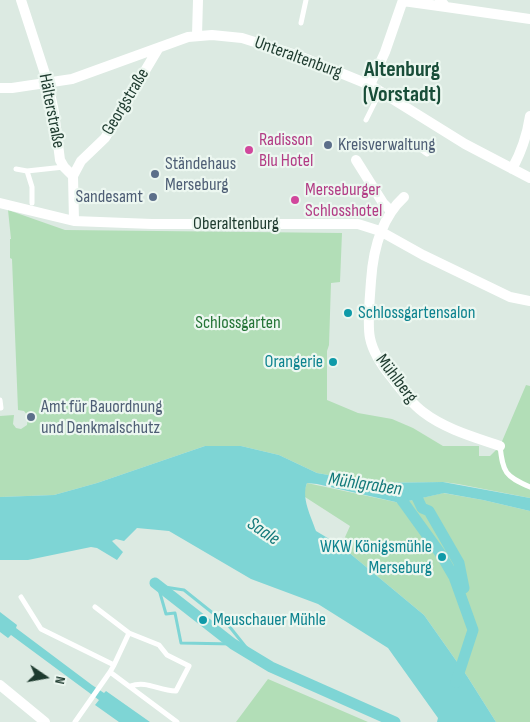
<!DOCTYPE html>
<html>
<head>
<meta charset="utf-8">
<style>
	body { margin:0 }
	#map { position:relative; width:530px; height:722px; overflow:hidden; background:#dceae2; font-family:"Sofia Sans Condensed",sans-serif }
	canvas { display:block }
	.north { position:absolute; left:20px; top:652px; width:50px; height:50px; -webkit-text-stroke:4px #ecf7f0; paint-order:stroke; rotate:102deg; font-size:14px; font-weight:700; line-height:20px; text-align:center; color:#1d3a2e }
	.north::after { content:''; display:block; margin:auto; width:18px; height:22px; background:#1d3a2e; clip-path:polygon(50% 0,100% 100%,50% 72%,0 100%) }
</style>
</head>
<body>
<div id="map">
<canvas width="530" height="722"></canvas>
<div class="north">N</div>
</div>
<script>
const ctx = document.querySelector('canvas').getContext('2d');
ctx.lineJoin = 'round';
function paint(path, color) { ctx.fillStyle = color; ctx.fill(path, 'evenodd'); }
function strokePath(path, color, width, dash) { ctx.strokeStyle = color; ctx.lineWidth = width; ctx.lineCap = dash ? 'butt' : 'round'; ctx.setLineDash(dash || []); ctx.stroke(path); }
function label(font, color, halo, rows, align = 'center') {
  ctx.font = font + ' "Sofia Sans Condensed",sans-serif'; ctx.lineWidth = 4.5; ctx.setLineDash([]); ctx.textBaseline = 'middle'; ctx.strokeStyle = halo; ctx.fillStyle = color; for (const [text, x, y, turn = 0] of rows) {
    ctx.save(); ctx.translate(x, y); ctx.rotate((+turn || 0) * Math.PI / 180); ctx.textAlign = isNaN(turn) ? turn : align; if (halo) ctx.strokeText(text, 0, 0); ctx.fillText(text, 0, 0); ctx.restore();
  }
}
paint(new Path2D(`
	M 8,210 L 65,230 L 342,233 L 340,282 L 331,283 L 329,345 L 327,351 L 327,400 L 358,413 L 392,419 L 413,428 L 443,446 L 479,446 L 479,456 L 490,456 L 500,446 L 526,385 L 530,386 L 530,498 L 458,484 L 443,482 L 373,483 L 317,473 L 279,455 L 241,446 L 205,446 L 97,483 L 54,495 L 0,497 L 0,416 L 14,415 L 13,424 L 16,428 L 21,429 L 27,425 L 28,416 L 24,411 L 18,410 L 12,259 L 10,258 L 10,239 L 11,239 Z
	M 307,483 L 400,503 L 443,493 L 483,500 L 530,511 L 530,722 L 496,722 L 467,676 L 424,615 L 341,546 L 350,526 L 305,497 L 305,489 Z
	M 268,679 L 368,722 L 236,722 Z`), '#b2deb7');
paint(new Path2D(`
	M 205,446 L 241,446 L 279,455 L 317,473 L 373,483 L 443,482 L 530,498 L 530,511 L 483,500 L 444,493 L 400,503 L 317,484 L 307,483 C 301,498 311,516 316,531 L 341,546 L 424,615 L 467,676 L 496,722 L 437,722 L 438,718 L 388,648 L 318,604 L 251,579 L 169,531 L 137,528 L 124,541 L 116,539 L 112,541 L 123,552 L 117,560 L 97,548 L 91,547 L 28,560 L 0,560 L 0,497 L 54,495 L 97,483 Z
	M 0,612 L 17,625 L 16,628 L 92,685 L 104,693 L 106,691 L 150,722 L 119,722 L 95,705 L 99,700 L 11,635 L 8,638 L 0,632 Z`), '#7ed5d5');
strokePath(new Path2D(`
	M 233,644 L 181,643 L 175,613 L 166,614 L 158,586 L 184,590 L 229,626 L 253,656`), '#7ed5d5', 3);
strokePath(new Path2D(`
	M 414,491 L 422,508 L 429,511 L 459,563 L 464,588
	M 396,492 L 440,553 L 454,577 L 473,630 L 456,682
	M 155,583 L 233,644 L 271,667 L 395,722`), '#7ed5d5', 11);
strokePath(new Path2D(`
	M 301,23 L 306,0
	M 366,120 L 380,92
	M 420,149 L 427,154 L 433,149
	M 16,169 L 27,171 L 64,167
	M 27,171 L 32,187 L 32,203
	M 0,400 L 1,408
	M 500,446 C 503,473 505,476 530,487
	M 21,597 L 41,629 L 114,665 L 110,672 L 177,722
	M 95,607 L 129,633 L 159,645 L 167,655 L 189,666 L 176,691 C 158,691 148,680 130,686
	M 114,665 L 129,633
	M 75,722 L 110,672`), '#fff', 5);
strokePath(new Path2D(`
	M 21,0 L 48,83 L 54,112 L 60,160 L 64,167 L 73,176 L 74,221
	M 440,0 L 446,7 L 530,19
	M 403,1 L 446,7
	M 197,35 L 198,0
	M 370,85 L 385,52 L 403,0
	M 0,88 L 12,88 L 72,79 L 188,37 L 212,35 L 242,38 L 299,56 L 370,85 L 465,144 L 530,178
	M 356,160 L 383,203 L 391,211
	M 512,169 C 522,151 527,136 530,116
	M 73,176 L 81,161 L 105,138 L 158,49
	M 404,197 C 381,218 373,251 371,281 C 370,296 367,324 370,338 C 373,353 382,366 392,378 C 401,390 411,403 423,412 C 445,429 474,437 500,446
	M 0,203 L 74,221 L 152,224 L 358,224 L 380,231 L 423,255 L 510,297 L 530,301
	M 0,685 L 45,722`), '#fff', 10);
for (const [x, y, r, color] of [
	[328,145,5,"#5c6f8a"],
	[249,150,5,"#d1479c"],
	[155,174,5,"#5c6f8a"],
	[153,197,5,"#5c6f8a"],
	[295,200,5,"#d1479c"],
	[348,313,5,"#0f9aa8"],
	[333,362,5,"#0f9aa8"],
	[31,417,5,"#5c6f8a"],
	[442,557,5,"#0f9aa8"],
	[203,620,5,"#0f9aa8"]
]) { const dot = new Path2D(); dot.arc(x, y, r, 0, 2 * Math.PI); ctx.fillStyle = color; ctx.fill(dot); strokePath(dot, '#ecf7f0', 2); }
label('18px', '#1d3a2e', '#ecf7f0', [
	["Unteraltenburg",298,58,20],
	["Georgstraße",126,102,-59],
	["Hälterstraße",51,111,79],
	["Oberaltenburg",236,224],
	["Mühlberg",396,379,53]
]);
label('18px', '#b23c85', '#ecf7f0', [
	["Radisson",259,140],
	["Blu Hotel",259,161],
	["Merseburger",305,190],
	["Schlosshotel",305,211]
], 'left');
label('18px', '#4e5e75', '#ecf7f0', [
	["Kreisverwaltung",338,145],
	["Ständehaus",165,164],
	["Merseburg",165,185],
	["Sandesamt",143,197,"right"],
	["Amt für Bauordnung",41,407],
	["und Denkmalschutz",41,428]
], 'left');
label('18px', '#0d838f', '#ecf7f0', [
	["Schlossgartensalon",358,313],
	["Orangerie",323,362,"right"],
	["WKW Königsmühle",432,547,"right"],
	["Merseburg",432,568,"right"],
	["Meuschauer Mühle",213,620]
], 'left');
label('18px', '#247436', '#ecf7f0', [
	["Schlossgarten",238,323]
]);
label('italic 19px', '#13797a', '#ecf7f0', [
	["Mühlgraben",365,485,8],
	["Saale",263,532,34]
]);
label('bold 22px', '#184d38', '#ecf7f0', [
	["Altenburg",402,70],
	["(Vorstadt)",402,95]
]);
</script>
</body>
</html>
